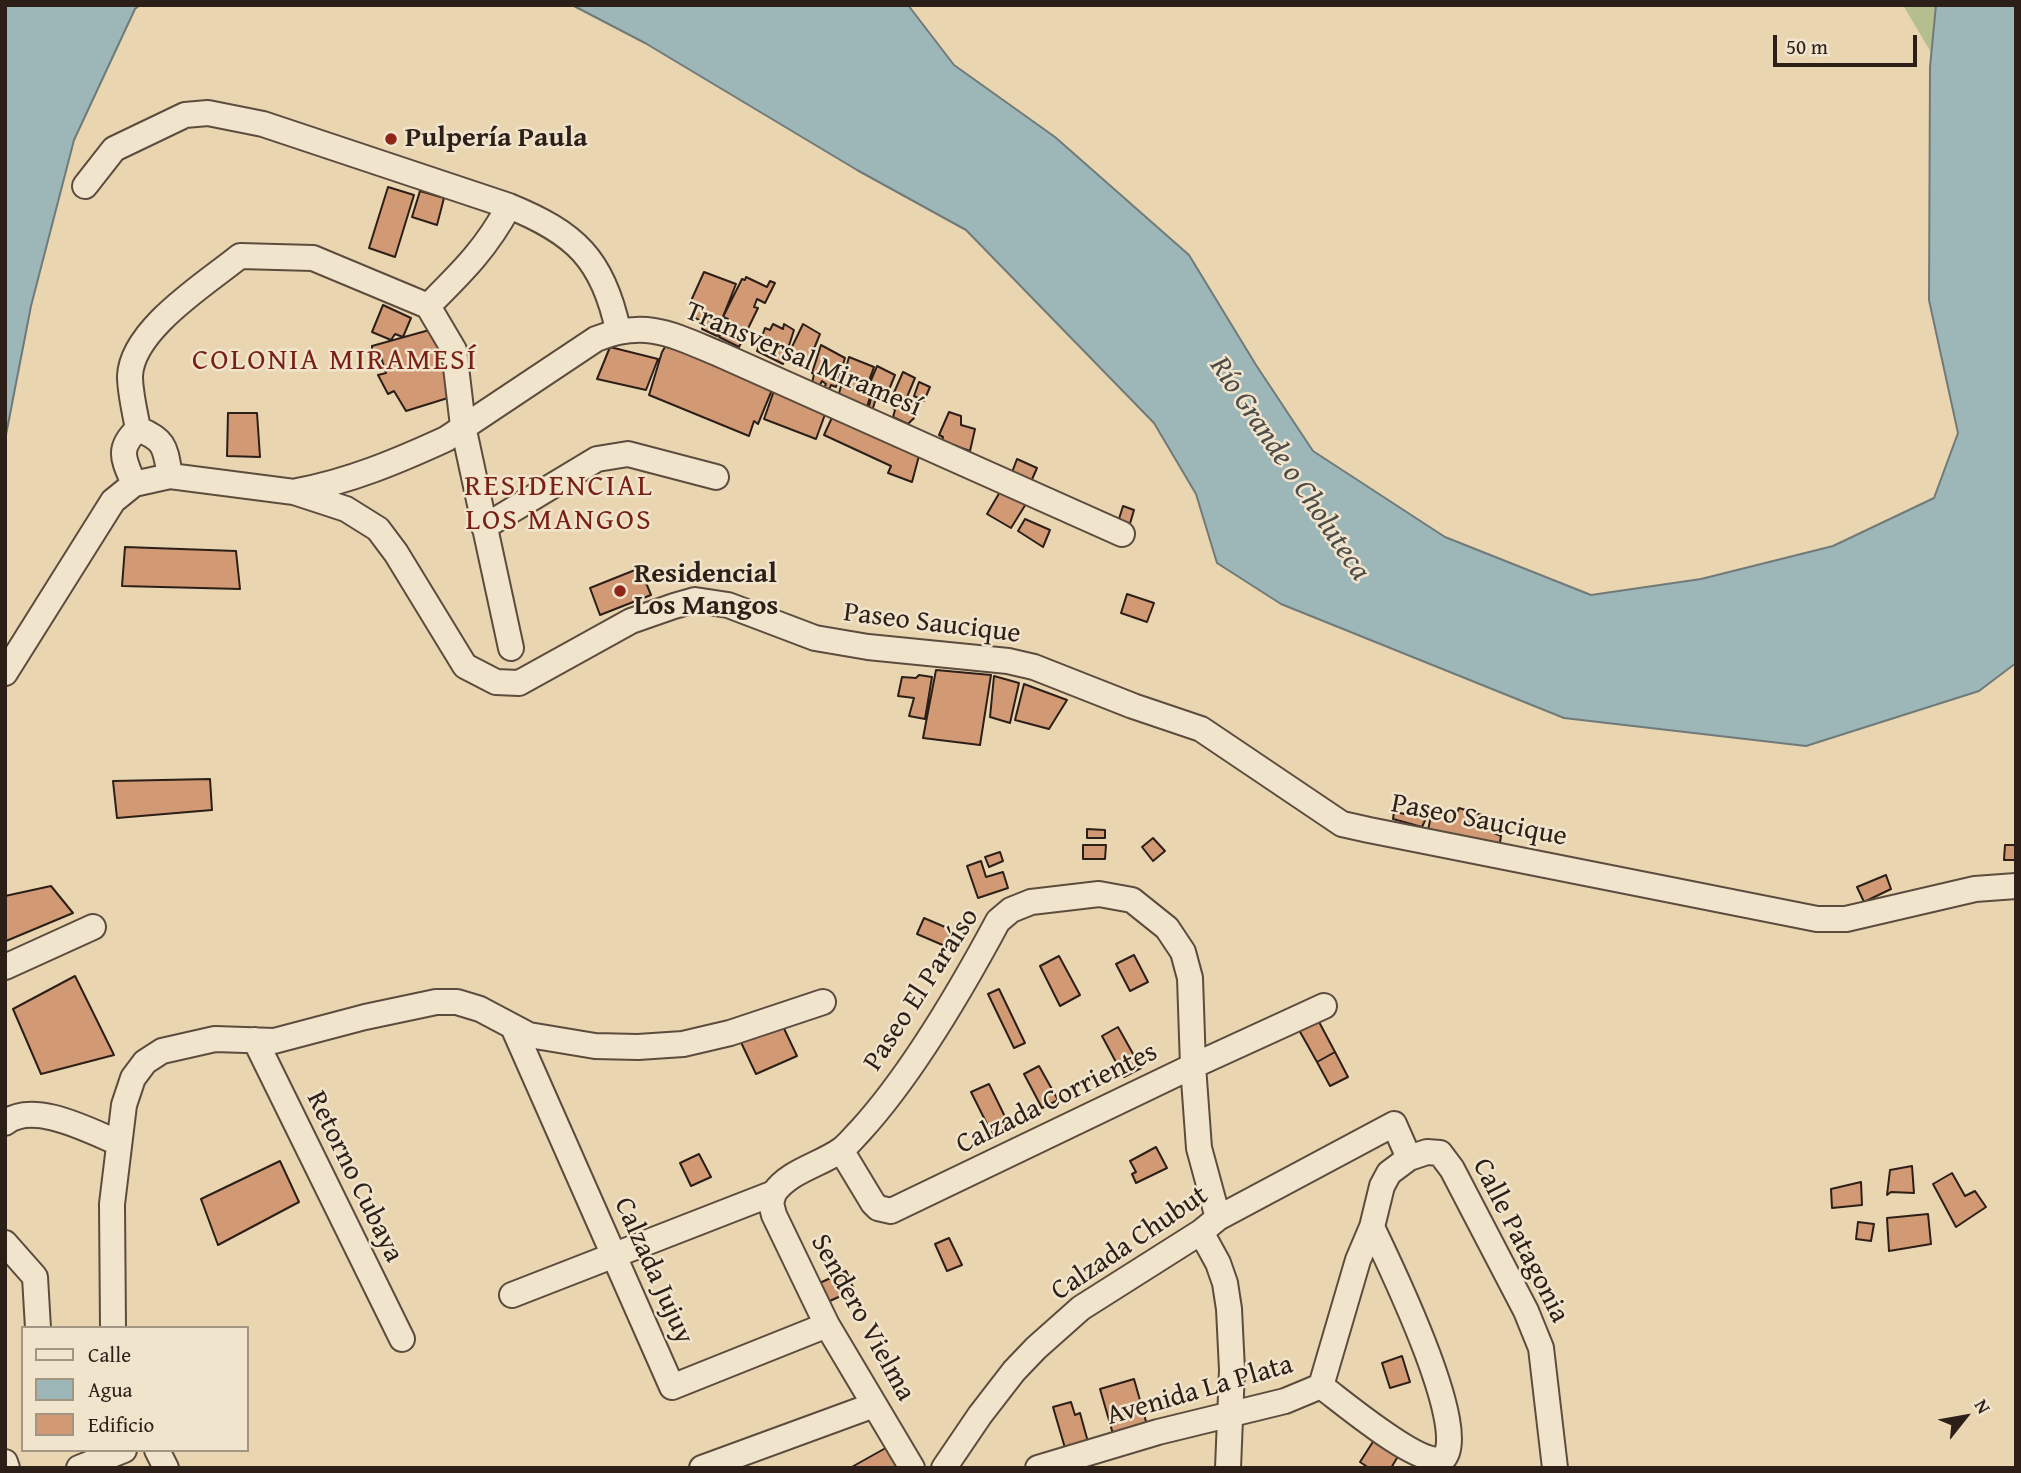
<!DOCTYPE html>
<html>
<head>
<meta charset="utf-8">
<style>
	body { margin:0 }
	#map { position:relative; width:2021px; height:1473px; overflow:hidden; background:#ead5b1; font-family:"Gentium Book Plus",serif }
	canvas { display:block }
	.frame { position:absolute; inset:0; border:7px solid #2c1f18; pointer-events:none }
	.legend { position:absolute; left:21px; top:1326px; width:228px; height:126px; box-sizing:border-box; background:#f1e4cc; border:2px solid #a29584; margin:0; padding:9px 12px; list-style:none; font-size:21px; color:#2c1f18 }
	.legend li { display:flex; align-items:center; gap:14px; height:35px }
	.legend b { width:35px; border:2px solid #a29584 }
	.north { position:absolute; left:1930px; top:1382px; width:70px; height:70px; -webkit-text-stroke:5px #f1e4cc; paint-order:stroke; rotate:59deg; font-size:19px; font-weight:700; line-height:28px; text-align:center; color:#2c1f18 }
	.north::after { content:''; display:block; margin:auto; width:24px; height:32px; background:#2c1f18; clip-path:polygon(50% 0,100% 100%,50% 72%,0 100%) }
	.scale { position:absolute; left:1773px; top:35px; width:144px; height:32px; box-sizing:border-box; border:4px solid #2c1f18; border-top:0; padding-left:9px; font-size:21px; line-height:24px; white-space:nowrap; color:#2c1f18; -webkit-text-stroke:5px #f1e4cc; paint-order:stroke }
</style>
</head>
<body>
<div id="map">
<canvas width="2021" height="1473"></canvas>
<div class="frame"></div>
<ul class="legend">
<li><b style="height:9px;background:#f1e4cc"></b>Calle</li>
<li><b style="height:19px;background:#9db6b8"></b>Agua</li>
<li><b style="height:19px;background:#d19a74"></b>Edificio</li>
</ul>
<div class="north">N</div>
<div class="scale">50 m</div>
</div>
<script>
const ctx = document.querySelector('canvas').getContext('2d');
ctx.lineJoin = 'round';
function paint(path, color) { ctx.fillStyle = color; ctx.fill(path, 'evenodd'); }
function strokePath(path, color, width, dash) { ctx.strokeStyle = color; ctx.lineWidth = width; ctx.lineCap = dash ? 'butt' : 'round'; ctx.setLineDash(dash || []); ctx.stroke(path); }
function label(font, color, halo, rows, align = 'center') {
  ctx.font = font + ' "Gentium Book Plus",serif'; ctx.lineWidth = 5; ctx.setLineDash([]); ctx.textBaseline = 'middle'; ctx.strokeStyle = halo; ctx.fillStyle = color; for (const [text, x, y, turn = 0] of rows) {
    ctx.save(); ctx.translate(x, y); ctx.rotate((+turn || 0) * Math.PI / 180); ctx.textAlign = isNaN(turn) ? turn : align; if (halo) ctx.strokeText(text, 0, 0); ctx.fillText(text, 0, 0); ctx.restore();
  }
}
paint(new Path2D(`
	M 1903,5 L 1966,5 L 1962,105 Z`), '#b4be8e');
const water = new Path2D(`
	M 5,5 L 140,5 L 135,9 L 74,140 L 31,306 L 5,440 Z
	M 572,5 L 908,5 L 954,65 L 1055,137 L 1189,255 L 1256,365 L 1313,451 L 1445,537 L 1591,595 L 1701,579 L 1833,546 L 1934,498 L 1958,433 L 1929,300 L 1930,67 L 1936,5 L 2016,5 L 2016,663 L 1979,691 L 1806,746 L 1564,718 L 1281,604 L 1217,563 L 1196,494 L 1154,423 L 966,230 L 857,170 L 645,43 Z`);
paint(water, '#9db6b8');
strokePath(water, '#707a78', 2);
const building = new Path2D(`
	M 388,187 L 414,195 L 395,257 L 369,248 Z
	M 420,191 L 444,198 L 437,225 L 412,217 Z
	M 704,272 L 736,284 L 722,319 L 726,319 L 717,336 L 702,329 L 705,323 L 691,316 L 696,310 L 694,305 L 690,303 Z
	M 746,277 L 767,287 L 770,281 L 775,283 L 765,303 L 757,299 L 754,307 L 758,308 L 739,347 L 719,337 L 728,319 L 723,317 L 742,279 L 745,280 Z
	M 383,305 L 411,318 L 403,337 L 395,334 L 391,340 L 372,332 Z
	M 773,324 L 783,329 L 784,324 L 794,330 L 783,364 L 757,351 L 765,328 L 770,330 Z
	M 803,324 L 820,334 L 809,361 L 790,351 Z
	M 433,329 L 453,382 L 451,397 L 406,411 L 394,391 L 388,394 L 378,375 L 386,373 L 381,357 L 372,359 L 372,346 Z
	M 671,337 L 774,385 L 758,424 L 754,421 L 749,436 L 649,395 L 662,352 Z
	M 821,345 L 845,358 L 836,387 L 831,385 L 829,390 L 824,388 L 826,384 L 822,381 L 819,387 L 812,383 L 814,374 L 812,373 Z
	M 610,347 L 658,359 L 646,390 L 597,379 Z
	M 849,357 L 874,367 L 867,386 L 873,388 L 866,410 L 838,397 Z
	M 877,366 L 895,375 L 886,397 L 877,395 L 872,411 L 868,410 L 874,387 L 869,385 Z
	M 903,372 L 915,378 L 907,397 L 919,405 L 914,418 L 908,424 L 893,417 L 895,410 L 889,404 Z
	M 919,382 L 930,387 L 924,401 L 914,396 Z
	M 776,385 L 827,409 L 816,439 L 764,419 Z
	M 835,411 L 920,452 L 912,482 L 888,473 L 891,466 L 824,435 Z
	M 949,412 L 961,416 L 961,425 L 975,429 L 970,451 L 942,441 L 943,437 L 939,435 Z
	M 228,413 L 257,413 L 260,457 L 227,456 Z
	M 1017,459 L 1037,468 L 1030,484 L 1011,475 Z
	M 1004,485 L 1029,499 L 1011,528 L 987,514 Z
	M 1123,506 L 1134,510 L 1129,527 L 1118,522 Z
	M 1025,519 L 1050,530 L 1043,547 L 1018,531 Z
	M 125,547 L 236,551 L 240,589 L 122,586 Z
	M 640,568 L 651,595 L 600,615 L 590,588 Z
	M 1127,594 L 1154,603 L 1147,622 L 1121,613 Z
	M 936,670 L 991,675 L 980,745 L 923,738 Z
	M 919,675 L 932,677 L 925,719 L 909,716 L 914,698 L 898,696 L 902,677 L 916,678 Z
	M 994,676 L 1019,683 L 1010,723 L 990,717 Z
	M 1024,684 L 1067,700 L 1049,729 L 1015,720 Z
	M 210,779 L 212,810 L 117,818 L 113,781 Z
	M 1459,808 L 1495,819 L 1492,832 L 1501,836 L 1499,849 L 1427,835 L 1431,816 L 1454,820 Z
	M 1413,811 L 1427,816 L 1422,827 L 1393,819 L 1394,812 L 1411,815 Z
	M 1087,829 L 1105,830 L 1105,838 L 1087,838 Z
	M 1153,838 L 1165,851 L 1153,861 L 1142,847 Z
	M 1083,845 L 1106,845 L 1105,859 L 1083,859 Z
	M 2005,845 L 2016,845 L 2016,860 L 2004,860 Z
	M 1000,852 L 1003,861 L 989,867 L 985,857 Z
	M 981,861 L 986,877 L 1003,872 L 1008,888 L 978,898 L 967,866 Z
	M 1886,875 L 1891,889 L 1864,902 L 1857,887 Z
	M 51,886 L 73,913 L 6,941 L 5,896 Z
	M 924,918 L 952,930 L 945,946 L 917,934 Z
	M 1134,955 L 1148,982 L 1130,991 L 1116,964 Z
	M 1059,956 L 1080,995 L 1060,1006 L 1040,966 Z
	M 75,976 L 114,1055 L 41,1074 L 13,1009 Z
	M 999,989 L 1025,1043 L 1014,1048 L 988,994 Z
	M 779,1018 L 797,1056 L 756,1074 L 738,1036 Z
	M 1318,1020 L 1335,1052 L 1317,1062 L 1299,1030 Z
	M 1118,1027 L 1141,1068 L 1124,1077 L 1102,1036 Z
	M 1335,1052 L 1348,1077 L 1330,1086 L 1317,1062 Z
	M 1039,1066 L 1058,1100 L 1042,1108 L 1024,1074 Z
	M 989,1084 L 1011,1129 L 994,1138 L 971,1092 Z
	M 1156,1147 L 1167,1168 L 1136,1183 L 1132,1174 L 1136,1172 L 1130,1161 Z
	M 699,1154 L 711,1177 L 691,1186 L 680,1163 Z
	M 280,1161 L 299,1202 L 218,1245 L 201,1199 Z
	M 1912,1166 L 1914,1193 L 1891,1192 L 1887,1195 L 1890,1170 Z
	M 1952,1173 L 1965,1196 L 1975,1191 L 1986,1207 L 1956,1227 L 1933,1184 Z
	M 1861,1182 L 1862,1205 L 1832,1208 L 1831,1189 Z
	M 1928,1214 L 1931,1244 L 1889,1251 L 1887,1218 Z
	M 1858,1222 L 1874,1224 L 1871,1241 L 1856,1239 Z
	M 949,1238 L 962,1265 L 947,1271 L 935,1244 Z
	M 846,1271 L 854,1290 L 821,1305 L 813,1286 Z
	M 1402,1356 L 1410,1382 L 1390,1388 L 1382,1363 Z
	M 1134,1379 L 1147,1425 L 1113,1434 L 1100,1389 Z
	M 1071,1402 L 1075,1415 L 1080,1413 L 1088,1442 L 1065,1448 L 1053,1407 Z
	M 1376,1437 L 1400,1453 L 1391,1468 L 1369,1468 L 1360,1462 Z
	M 891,1445 L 904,1468 L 850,1468 Z`);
paint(building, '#d19a74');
strokePath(building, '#2c1f18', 2);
const minor = new Path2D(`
	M 85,186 L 114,149 L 185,115 L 208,113 L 263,124 L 509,206 C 575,233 603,259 618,330
	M 428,306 C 462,272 486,249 509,206
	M 170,476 C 165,448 166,440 138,429 C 135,412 130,393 130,376 C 132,329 207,283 240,256 L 313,258 L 428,306 L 454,350 L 463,426 L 511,648
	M 134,484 C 124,460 116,449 138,429
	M 297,491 C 348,482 398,461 446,439 L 596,339 C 646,319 673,335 719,354 L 1122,534
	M 484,527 L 597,459 L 628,454 L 716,477
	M 5,673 L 113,501 L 134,484 L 170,476 L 294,492 L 346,509 L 378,529 L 396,553 L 465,666 L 496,682 L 519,683 L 631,621 L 674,606 L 695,600 L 728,605 L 815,638 L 868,647 L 1008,661 L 1034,667 L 1133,706 L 1201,729 L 1342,824 L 1369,830 L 1817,919 L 1846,919 L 1975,889 L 2016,886
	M 5,967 L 93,927
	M 513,1027 L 672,1387 L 827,1325
	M 255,1040 L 402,1339
	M 5,1123 C 33,1100 90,1131 119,1143
	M 841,1150 L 873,1203 L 878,1208 L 891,1211 L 1193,1066 L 1324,1006
	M 774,1193 L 771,1203 L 774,1215 L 827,1325 L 912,1468
	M 1201,1232 L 1218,1263 L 1225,1283 L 1229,1309 L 1232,1370 L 1228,1468
	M 5,1243 L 35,1277 L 38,1328
	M 512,1295 L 774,1193 C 789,1171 820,1165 841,1150 C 848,1145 854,1137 860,1131 C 913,1073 961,990 998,921 L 1011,910 L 1031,902 L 1099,894 L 1132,900 L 1167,928 L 1183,952 L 1190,978 L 1193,1066 L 1199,1148 L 1218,1218
	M 113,1328 L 112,1204 L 124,1105 L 133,1078 L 145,1062 L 162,1051 L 215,1039 L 274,1041 L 365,1017 L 436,1002 L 457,1002 L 480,1009 L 529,1035 L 595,1046 L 638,1047 L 683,1044 L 730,1033 L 823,1002
	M 1321,1386 L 1358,1260 L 1372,1227 L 1382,1186 L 1389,1173 L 1409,1158
	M 157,1450 L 166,1468
	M 5,1462 L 7,1468
	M 79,1468 L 124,1450
	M 702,1468 L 874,1405
	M 944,1468 L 980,1415 L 1014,1371 L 1036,1348 L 1081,1308 L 1201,1232 L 1218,1218 L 1394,1124 L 1409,1158 L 1427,1152 L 1440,1153 L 1452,1169 L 1526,1311 L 1541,1348 L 1555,1468
	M 1038,1468 L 1158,1432 L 1285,1401 L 1321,1386 C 1344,1403 1418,1466 1443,1459 C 1472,1432 1388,1261 1372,1227`);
strokePath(minor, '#5c4c3e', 28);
strokePath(minor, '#f1e4cc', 24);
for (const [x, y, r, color] of [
	[391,139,7,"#8f2418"],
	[620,591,7,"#8f2418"]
]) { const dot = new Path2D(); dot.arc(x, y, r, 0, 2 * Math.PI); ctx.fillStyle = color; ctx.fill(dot); strokePath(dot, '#f1e4cc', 2.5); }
label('bold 28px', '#2c1f18', '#f1e4cc', [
	["Pulpería Paula",405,139],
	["Residencial",634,575],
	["Los Mangos",634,607]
], 'left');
label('28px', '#2c1f18', '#f1e4cc', [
	["Transversal Miramesí",803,360,23],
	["Paseo Saucique",932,624,7],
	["Paseo Saucique",1479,821,11],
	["Paseo El Paraíso",922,990,-57],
	["Calzada Corrientes",1057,1099,-26],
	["Retorno Cubaya",354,1177,64],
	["Calle Patagonia",1520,1241,63],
	["Calzada Chubut",1130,1244,-34],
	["Calzada Jujuy",653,1271,66],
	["Sendero Vielma",862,1318,61],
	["Avenida La Plata",1200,1391,-16]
]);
ctx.letterSpacing = '2px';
label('30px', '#7a1f14', '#f1e4cc', [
	["COLONIA MIRAMESÍ",335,361],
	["RESIDENCIAL",559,487],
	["LOS MANGOS",559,521]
]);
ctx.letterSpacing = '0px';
label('italic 30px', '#4e4c48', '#f1e4cc', [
	["Río Grande o Choluteca",1289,469,56]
]);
</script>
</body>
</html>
